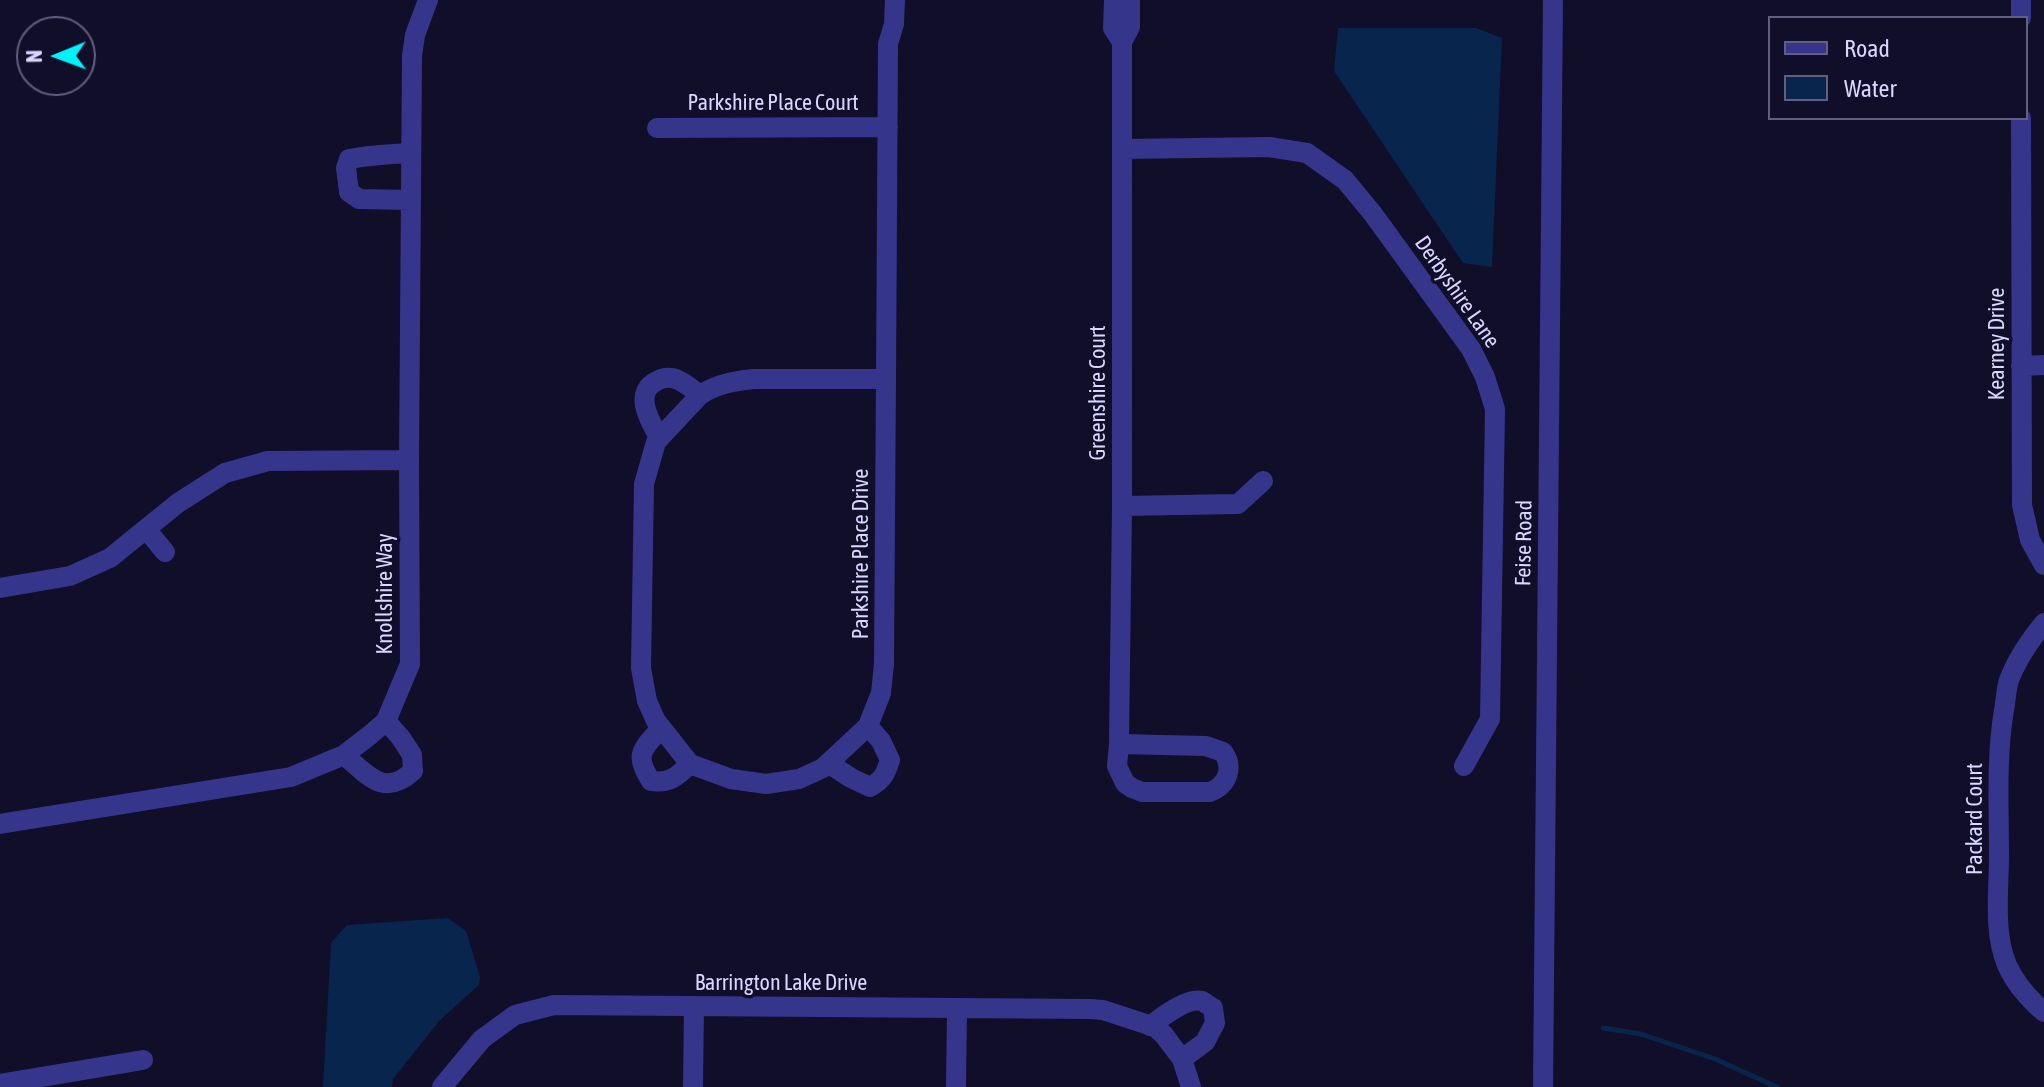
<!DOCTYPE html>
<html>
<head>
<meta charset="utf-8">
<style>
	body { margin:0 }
	#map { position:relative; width:2044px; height:1087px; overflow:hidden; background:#110e29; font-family:"Asap Condensed",sans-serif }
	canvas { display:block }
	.legend { position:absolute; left:1768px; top:16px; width:260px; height:104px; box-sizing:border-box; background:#110e29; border:2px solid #615e7f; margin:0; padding:10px 14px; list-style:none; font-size:24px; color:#d9d6ff }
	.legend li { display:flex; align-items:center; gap:16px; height:40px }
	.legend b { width:40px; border:2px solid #615e7f }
	.north { position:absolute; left:16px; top:16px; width:80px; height:80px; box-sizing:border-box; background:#110e29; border:2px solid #615e7f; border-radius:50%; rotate:269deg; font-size:22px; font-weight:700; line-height:32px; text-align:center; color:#d9d6ff }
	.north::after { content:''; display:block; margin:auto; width:28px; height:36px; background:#02f1ff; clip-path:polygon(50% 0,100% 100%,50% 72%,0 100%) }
</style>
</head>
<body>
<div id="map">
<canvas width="2044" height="1087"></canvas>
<ul class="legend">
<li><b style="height:10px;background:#35358c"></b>Road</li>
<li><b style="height:22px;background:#08254e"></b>Water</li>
</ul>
<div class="north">N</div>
</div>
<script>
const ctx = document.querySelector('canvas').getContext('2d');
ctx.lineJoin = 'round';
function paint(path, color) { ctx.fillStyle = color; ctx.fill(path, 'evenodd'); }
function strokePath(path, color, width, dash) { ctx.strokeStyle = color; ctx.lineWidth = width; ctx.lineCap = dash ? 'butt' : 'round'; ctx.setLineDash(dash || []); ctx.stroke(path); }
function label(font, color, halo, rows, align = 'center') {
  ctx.font = font + ' "Asap Condensed",sans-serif'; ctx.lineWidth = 7; ctx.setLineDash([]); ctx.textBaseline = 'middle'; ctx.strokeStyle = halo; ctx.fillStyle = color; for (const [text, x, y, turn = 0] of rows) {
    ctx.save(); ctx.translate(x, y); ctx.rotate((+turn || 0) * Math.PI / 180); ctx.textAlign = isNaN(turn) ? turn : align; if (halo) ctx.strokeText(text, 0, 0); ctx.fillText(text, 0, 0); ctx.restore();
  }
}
paint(new Path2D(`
	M 1338,28 L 1476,28 L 1502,38 L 1492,267 L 1463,263 L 1334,71 Z
	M 448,918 L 466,931 L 480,977 L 479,985 L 440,1020 L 393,1079 L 392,1087 L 323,1087 L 331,943 L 347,925 Z`), '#08254e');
strokePath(new Path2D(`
	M 1603,1028 L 1641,1034 L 1715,1059 L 1777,1087`), '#08254e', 5);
strokePath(new Path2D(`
	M 1114,0 L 1113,28 L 1122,42
	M 2021,18 L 2021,0
	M 2021,118 L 2022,505 L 2030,540 L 2044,565
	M 657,128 L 888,127
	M 1123,149 L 1269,147 L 1307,153 L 1345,180 L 1373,214 L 1471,349 L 1485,377 L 1495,409 L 1490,719 L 1464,766
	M 411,153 C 390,154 370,155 349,159 L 346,168 L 349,192 L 359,199 L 411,200
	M 2021,366 L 2044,365
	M 753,379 L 886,379 L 884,664 L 881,693 L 868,726 L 823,768 L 799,779 L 766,784 L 731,779 L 690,764 L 656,721 L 647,701 L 641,668 L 644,484 L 656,442 L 700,395 C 716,384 735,381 753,379 Z
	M 886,379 L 888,44 L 894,24 L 895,0
	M 659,437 C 649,420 632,391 659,380 C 664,377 672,377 678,380 C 686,383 693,390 700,395
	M 1122,506 L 1238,504 L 1263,481
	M 146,529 L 165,552
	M 0,588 L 70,576 L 110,558 L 178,503 L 225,473 L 268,461 L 409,460
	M 2044,623 C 2030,640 2017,659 2009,680 C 2006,689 2006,700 2004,710 C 1996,758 1999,807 1999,856 C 1999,890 1993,932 2007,965 C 2015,983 2029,999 2044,1012
	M 661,728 C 643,749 633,754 651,781 C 669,784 678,776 690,764
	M 1119,744 L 1117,766 L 1125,783 L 1132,788 L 1142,792 L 1210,792 C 1228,785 1234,767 1223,752 L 1206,746 L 1119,744 L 1122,506 L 1122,42 L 1130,27 L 1130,0
	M 344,755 C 368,775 384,798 413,771 L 412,755 L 401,738 L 386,721
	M 828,763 L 851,778 L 870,787 C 883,780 886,773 890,760 L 881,741 L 868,726
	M 0,824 L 291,777 L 344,755 L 370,735 L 386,721 L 410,664 L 409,460 L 412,56 L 415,35 L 428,0
	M 1150,1026 C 1162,1017 1187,997 1202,1001 C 1204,1002 1211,1007 1213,1008 L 1215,1023 L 1205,1042 L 1182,1059
	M 0,1084 L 143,1060
	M 442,1087 L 482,1039 L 515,1015 L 554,1005 L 1090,1009 L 1103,1010 L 1155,1027 L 1164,1035 L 1182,1059 L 1191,1087
	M 693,1087 L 694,1007
	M 956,1087 L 957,1009`), '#35358c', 20);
strokePath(new Path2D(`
	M 1543,1087 L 1553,0`), '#35358c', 20);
label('22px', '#d9d6ff', '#110e29', [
	["Parkshire Place Court",773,103],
	["Derbyshire Lane",1457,292,55],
	["Kearney Drive",1997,344,-90],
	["Greenshire Court",1098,393,-90],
	["Feise Road",1524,543,-89],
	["Parkshire Place Drive",861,554,-90],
	["Knollshire Way",385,594,-90],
	["Packard Court",1975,819,-90],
	["Barrington Lake Drive",781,983]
]);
</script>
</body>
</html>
